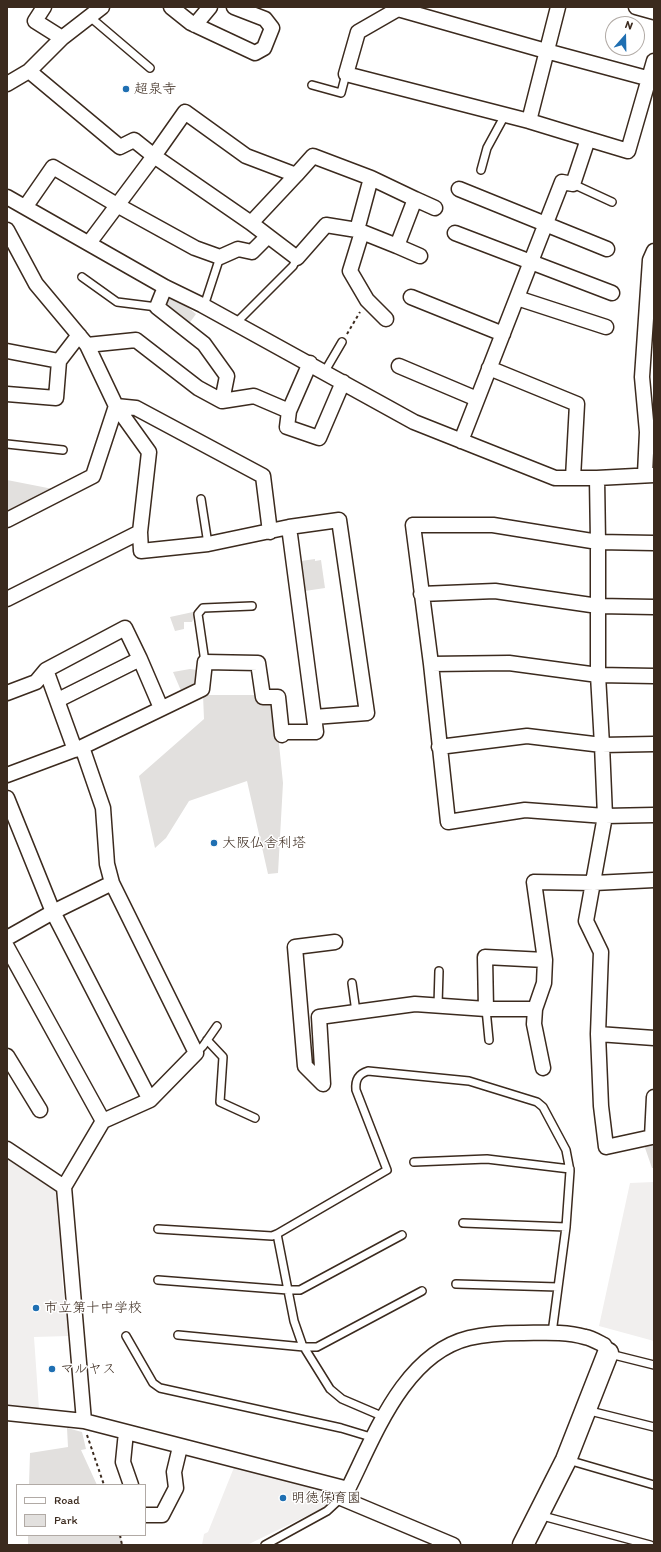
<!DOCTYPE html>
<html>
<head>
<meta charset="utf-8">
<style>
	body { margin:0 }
	#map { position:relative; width:661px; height:1552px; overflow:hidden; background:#fff; font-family:Itim,sans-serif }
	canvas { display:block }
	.frame { position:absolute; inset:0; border:8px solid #3b2a1e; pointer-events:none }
	.legend { position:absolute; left:16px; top:1484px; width:130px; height:52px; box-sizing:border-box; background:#fff; border:1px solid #b1aaa5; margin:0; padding:5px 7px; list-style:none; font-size:12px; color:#3b2a1e }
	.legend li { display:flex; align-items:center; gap:8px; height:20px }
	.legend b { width:20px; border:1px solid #b1aaa5 }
	.north { position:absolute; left:605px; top:16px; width:40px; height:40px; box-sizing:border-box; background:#fff; border:1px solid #b1aaa5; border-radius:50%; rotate:20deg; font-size:11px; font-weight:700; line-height:16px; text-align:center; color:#3b2a1e }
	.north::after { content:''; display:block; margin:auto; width:14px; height:18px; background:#1f6fb2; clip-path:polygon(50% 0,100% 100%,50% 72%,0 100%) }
</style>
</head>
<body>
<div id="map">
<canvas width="661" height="1552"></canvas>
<div class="frame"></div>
<ul class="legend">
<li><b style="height:5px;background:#fff"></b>Road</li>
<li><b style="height:11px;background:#e2e0de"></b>Park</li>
</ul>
<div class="north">N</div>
</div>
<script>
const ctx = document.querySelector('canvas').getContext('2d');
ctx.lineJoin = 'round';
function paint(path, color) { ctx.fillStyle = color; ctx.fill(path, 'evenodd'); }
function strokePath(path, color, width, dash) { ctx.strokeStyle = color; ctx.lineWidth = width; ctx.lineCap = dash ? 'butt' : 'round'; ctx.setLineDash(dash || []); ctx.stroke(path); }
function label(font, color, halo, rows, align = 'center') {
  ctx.font = font + ' Itim,"Klee One",sans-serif'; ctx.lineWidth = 3; ctx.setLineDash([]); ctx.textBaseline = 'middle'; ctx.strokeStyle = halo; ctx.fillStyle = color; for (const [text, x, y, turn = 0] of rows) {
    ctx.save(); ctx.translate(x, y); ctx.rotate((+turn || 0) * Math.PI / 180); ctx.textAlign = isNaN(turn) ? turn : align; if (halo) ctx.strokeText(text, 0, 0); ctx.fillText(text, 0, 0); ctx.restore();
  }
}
paint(new Path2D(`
	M 7,1155 L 60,1188 L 62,1280 L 69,1336 L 34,1337 L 39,1409 L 7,1406 Z
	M 654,1182 L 654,1341 L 599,1326 L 630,1183 Z
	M 235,1465 L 320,1488 L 324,1492 L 327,1499 L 325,1507 L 247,1545 L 202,1545 L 204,1534 L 208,1532 Z`), '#f1efee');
paint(new Path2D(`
	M 174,296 L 196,314 L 188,325 L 163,306 L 167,297 Z
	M 7,480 L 58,490 L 7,516 Z
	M 315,559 L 315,561 L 321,560 L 325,588 L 305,591 L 301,561 Z
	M 193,612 L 194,617 L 192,622 L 184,622 L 184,629 L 175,631 L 170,617 Z
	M 190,669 L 197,670 L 201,675 L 199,685 L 182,693 L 173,672 Z
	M 203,695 L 274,695 L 283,783 L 278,873 L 268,874 L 247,781 L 189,801 L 166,838 L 155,848 L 139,776 L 204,719 Z
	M 654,1140 L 654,1168 L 652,1168 L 643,1142 Z
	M 67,1428 L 82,1432 L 86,1449 L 81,1450 L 97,1485 L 29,1485 L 30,1453 L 68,1447 Z
	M 28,1535 L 120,1535 L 123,1545 L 28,1545 Z`), '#e2e0de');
const lane = new Path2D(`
	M 90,17 L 150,68
	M 312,85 L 341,93 L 346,74
	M 481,170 L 487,148 L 505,115
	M 573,184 L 612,202
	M 82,277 L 117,302 L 157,307
	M 204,306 L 220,257
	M 236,323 L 293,266 L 297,258
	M 325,371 L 342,342
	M 7,444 L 63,450
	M 201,499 L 208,544
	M 205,662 L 198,614 L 203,608 L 252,606
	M 352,983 L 356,1012
	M 438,1005 L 439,971
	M 486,1009 L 489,1040
	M 207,1040 L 223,1057 L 220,1102 L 255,1118
	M 196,1053 L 203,1046 L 217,1026
	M 414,1162 L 487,1159 L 570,1169
	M 463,1223 L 566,1227
	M 158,1229 L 272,1236 L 277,1234 L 387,1170 L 356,1090 C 355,1080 358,1074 368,1071 L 469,1081 L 537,1102 L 543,1107 L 566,1150 L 570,1171 L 566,1227 L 552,1333
	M 277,1234 L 294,1321 L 302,1344 L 330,1389 L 342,1399 L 384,1417
	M 158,1280 L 288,1290 L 300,1290 L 402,1235
	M 456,1284 L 558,1287
	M 178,1335 L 304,1347 L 317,1347 L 422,1291
	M 126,1336 L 153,1383 L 160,1388 L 341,1428 L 374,1438
	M 610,1354 L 654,1365
	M 586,1410 L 654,1427
	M 568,1460 L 654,1485
	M 539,1515 L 650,1545
	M 265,1545 L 327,1511 L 341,1498`);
const street = new Path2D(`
	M 44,7 L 35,21 L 62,38
	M 171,7 L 191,23 L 255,53 L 264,48 L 272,28 L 265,19 L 234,7
	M 397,7 L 398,9 L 546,51 L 654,80
	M 636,7 L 654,12
	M 398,9 L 358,32 L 346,74 L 529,121 L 558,7
	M 195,25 L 210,7
	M 29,71 L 120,147 L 134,140 L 154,156 L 89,243
	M 7,84 L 29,71 L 62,38 L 102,7
	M 588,139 L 628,151 L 654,61
	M 459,189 L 607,249
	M 7,197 L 165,287 L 202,305 L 414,422 L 555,478 L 597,478 L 654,475
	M 415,199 L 435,208
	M 26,206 L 53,167 L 117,205 L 195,248 L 220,257 L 238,249 L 252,252 L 268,236 L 251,223 L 154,156 L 185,112 L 246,156 L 296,175 L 251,223
	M 7,230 L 36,284 L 87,345
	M 357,230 L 371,178
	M 362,232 L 350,271 L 367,300 L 386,319
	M 455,233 L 612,293
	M 268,236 L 297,258 L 326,225 L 357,230 L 397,246 L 415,199 L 371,178 L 313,156 L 296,175
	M 397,246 L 420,256
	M 165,287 L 157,307 L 204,344 L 227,376 L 222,401
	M 411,297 L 503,334
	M 517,298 L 606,327
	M 7,351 L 59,361
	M 399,366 L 477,399
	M 489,368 L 577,404 L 573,478
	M 7,394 L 56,398 L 59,361 L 79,335
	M 116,406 L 136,408 L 263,476 L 270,532
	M 289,411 L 310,363
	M 461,441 L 562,182 L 573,184 L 588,139 L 529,121
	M 645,474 L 647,432 L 642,377 L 650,260 L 654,251
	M 597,478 L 598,542 L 654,543
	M 7,520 L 93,476 L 116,406
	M 289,527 L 339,520 L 367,713 L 314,717
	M 140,532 L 149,452 L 116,406 L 87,345 L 136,340 L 198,388 L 222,401 L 254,396 L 289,411 L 287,427 L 319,438 L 343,382
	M 421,594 L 495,591 L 598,606 L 654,607
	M 7,599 L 140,532 L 141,551 L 208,544 L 289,527 L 316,732 L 289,732
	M 431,664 L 509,663 L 598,675 L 654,676
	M 46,670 L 75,750
	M 7,693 L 36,682 L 46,670 L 125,628 L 140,659 L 161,708
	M 58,700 L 140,659
	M 82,747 L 103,808 L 107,864 L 112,883 L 196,1053 L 150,1100 L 103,1121 L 64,1187 L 84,1421
	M 439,747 L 527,736 L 602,745 L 654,744
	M 7,775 L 82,747 L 202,689 L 205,662 L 258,663 L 263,697 L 278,697 L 282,735
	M 7,798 L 53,912 L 150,1100
	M 654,815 L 605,816 L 525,810 L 448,822 L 431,664 L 413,525 L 493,525 L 598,542 L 598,675 L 602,745 L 605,816 L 586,921 L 601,952 L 598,1034 L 601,1106 L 606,1147 L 652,1137 L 654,1097
	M 7,938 L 53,912 L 112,883
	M 7,947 L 103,1121
	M 486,1009 L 485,957 L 545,960
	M 598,1034 L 654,1038
	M 7,1056 L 40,1110
	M 543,1068 L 534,1024 L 535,1009 L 544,983 L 545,960 L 534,882 L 594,883 L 654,880
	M 323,1084 L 319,1017 L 415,1004 L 486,1009 L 535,1009
	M 323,1084 L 305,1066 L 295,947 L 335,942
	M 7,1149 L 64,1187
	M 7,1413 L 84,1421 L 348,1489 C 375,1435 404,1354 469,1338 C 486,1334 504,1333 521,1333 C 542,1333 564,1331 585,1337 C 591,1338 598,1342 604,1345 L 608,1353
	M 126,1432 L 123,1462 L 131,1485
	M 348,1489 L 341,1498 L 453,1545
	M 145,1515 L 162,1515 L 176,1488 L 174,1472 L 180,1447`);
const secondary = new Path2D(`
	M 523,1545 L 566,1460 L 608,1353`);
strokePath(lane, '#3b2a1e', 10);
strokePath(street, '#3b2a1e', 17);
strokePath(secondary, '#3b2a1e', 23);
strokePath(new Path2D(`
	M 347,334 L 360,312
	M 87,1435 L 104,1485
	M 120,1535 L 122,1545`), '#3b2a1e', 2, [3, 3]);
strokePath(lane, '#fff', 7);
strokePath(street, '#fff', 14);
strokePath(secondary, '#fff', 20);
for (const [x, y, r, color] of [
	[126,89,4,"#1f6fb2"],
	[214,843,4,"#1f6fb2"],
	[36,1308,4,"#1f6fb2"],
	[52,1369,4,"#1f6fb2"],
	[283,1498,4,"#1f6fb2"]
]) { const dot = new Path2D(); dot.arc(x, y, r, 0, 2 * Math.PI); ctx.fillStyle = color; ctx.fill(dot); strokePath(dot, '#fff', 1.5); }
label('14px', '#3b2a1e', '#fff', [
	["超泉寺",134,89],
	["大阪仏舎利塔",222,843],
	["市立第十中学校",44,1308],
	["マルヤス",60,1369],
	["明徳保育園",291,1498]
], 'left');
</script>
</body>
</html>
